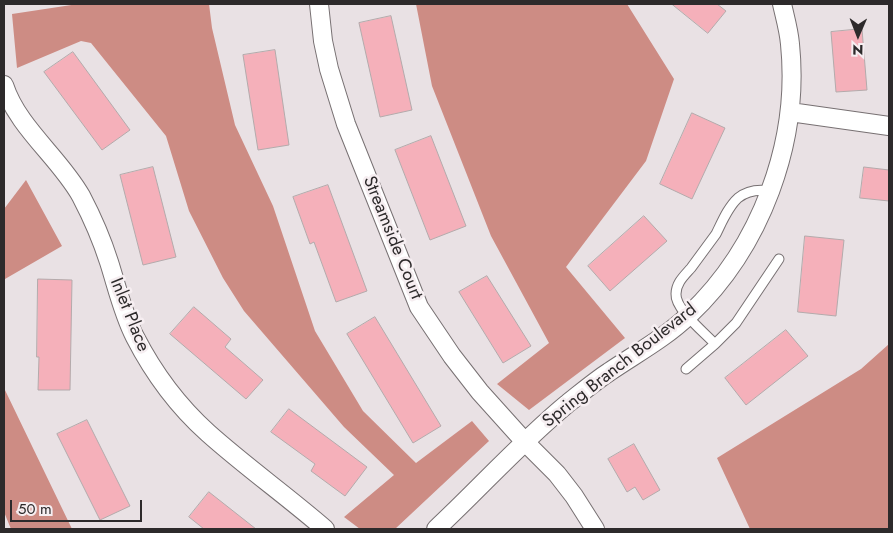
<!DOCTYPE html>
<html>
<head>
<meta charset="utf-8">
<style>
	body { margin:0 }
	#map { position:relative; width:893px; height:533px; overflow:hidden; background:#e9e1e4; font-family:Jost,sans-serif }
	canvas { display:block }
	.frame { position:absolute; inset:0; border:5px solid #2d2a2b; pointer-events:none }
	.north { position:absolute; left:833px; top:10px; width:50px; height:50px; -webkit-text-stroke:4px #f6eef1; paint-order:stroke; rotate:181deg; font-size:14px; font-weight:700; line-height:20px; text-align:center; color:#2d2a2b }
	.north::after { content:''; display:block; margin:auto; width:18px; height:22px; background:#2d2a2b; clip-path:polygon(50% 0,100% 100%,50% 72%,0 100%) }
	.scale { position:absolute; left:10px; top:500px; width:132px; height:22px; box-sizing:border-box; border:2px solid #2d2a2b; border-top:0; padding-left:6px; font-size:15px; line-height:18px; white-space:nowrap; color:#2d2a2b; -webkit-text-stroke:4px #f6eef1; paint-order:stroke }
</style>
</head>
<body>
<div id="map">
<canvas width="893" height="533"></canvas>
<div class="frame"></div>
<div class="north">N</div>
<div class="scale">50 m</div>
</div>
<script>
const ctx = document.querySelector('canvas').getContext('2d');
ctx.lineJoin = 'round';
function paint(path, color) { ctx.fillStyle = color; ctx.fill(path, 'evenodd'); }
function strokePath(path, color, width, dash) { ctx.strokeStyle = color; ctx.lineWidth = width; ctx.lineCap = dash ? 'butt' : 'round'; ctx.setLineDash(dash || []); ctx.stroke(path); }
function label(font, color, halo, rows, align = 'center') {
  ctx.font = font + ' Jost,sans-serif'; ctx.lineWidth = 5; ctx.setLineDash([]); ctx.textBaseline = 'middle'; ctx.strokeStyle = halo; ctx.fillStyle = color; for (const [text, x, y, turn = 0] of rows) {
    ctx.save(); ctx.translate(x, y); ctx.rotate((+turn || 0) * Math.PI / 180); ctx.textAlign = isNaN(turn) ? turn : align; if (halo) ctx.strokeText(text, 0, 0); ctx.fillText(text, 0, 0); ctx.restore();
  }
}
paint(new Path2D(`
	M 78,4 L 209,4 L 212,28 L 235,125 L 273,206 L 315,331 L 363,411 L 416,463 L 472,421 L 489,441 L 395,529 L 360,529 L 344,517 L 394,475 L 344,427 L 244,311 L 223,278 L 189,211 L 166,136 L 91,43 L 81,41 L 17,68 L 12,14 Z
	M 416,4 L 627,4 L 674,79 L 646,161 L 566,267 L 625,338 L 529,410 L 497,384 L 549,343 L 491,236 L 432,86 Z
	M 26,180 L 62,246 L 5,279 L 4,303 L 4,209 Z
	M 889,344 L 889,529 L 750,529 L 717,458 L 861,369 Z
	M 4,388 L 72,529 L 11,529 L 4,512 Z`), '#cd8c84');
const building = new Path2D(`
	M 672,4 L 717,4 L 726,11 L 708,33 Z
	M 391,16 L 412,110 L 380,117 L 359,23 Z
	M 862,29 L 867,90 L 836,92 L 831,32 Z
	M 275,50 L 289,145 L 258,150 L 243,55 Z
	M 73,52 L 130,130 L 102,150 L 44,72 Z
	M 692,113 L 725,128 L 692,199 L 660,184 Z
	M 431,136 L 466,226 L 430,240 L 395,150 Z
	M 153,167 L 176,257 L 143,265 L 120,175 Z
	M 864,167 L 889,170 L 889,201 L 860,198 Z
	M 328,185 L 367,291 L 336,302 L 314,242 L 310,244 L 293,197 Z
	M 644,216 L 667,241 L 610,291 L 588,266 Z
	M 805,236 L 844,240 L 836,316 L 798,312 Z
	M 487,276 L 531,346 L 503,363 L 459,292 Z
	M 38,279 L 72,280 L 70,390 L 38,390 L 39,357 L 37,357 Z
	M 194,307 L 231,339 L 225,347 L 263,380 L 246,399 L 170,334 Z
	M 375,317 L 441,426 L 413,443 L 347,334 Z
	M 786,330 L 808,356 L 746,405 L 725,378 Z
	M 289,409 L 367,467 L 345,496 L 311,471 L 315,464 L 271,432 Z
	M 87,420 L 130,506 L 100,520 L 57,434 Z
	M 634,444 L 660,490 L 643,500 L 635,487 L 627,492 L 608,459 Z
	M 209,492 L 256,529 L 204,529 L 189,517 Z`);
paint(building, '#f5b0ba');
strokePath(building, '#b3aaab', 1);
const lane = new Path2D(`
	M 715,344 L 736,323 L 779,259
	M 686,369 L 715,344 C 704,332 675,309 676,294 C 676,283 684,276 691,268 C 699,257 708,245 716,234 C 722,222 728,207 738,198 C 748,190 758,189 770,191`);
const street = new Path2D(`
	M 319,4 L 323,41 L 329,69 L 346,124 L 419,307 L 452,356 L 480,392 L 525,442 L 557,474 L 574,496 L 595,529
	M 4,85 C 18,128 59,157 81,196 C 92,217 102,240 109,262 C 117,287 123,314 135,337 C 153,372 179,407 208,433 C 246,467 287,496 325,529
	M 790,112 L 889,126
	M 436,529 C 480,488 521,442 567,404 C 581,393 595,381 609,372 C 637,353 665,338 689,315 C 761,247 800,142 790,44 C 789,31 785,17 782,4`);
strokePath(lane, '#777072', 11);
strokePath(street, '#777072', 20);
strokePath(lane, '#fff', 9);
strokePath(street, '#fff', 18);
label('18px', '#2d2a2b', '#f6eef1', [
	["Streamside Court",392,238,68],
	["Inlet Place",129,315,68],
	["Spring Branch Boulevard",620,366,-38]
]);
</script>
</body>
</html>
